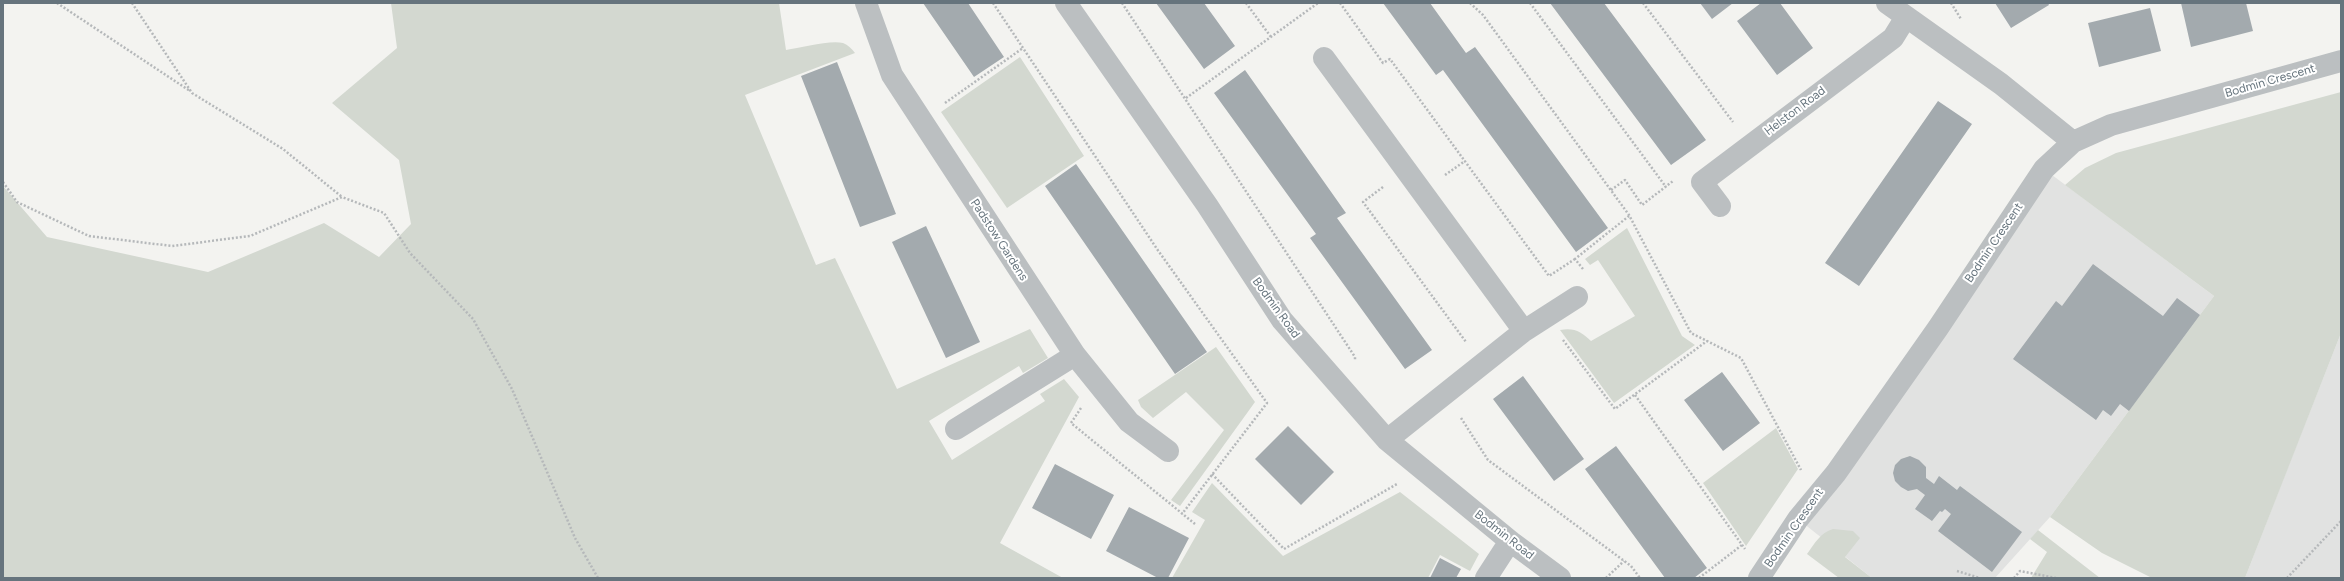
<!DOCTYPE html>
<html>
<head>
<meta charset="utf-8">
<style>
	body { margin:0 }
	#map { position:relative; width:2344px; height:581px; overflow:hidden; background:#f3f3f0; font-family:Figtree,sans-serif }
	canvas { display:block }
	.frame { position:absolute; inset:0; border:4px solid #66747d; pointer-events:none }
</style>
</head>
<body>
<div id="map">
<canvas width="2344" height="581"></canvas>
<div class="frame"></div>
</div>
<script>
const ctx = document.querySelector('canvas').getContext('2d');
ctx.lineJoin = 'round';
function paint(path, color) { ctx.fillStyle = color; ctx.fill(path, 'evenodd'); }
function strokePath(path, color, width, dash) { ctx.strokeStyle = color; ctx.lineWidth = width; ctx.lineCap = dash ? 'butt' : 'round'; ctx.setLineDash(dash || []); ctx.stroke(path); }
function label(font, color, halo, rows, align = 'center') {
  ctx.font = font + ' Figtree,sans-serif'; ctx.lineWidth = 4; ctx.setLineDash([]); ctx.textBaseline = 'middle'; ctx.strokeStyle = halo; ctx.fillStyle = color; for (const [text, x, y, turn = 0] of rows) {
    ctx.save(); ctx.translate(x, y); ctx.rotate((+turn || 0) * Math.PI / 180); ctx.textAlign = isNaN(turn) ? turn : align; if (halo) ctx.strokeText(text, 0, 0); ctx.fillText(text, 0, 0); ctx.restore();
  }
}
paint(new Path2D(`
	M 2044,169 L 2214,296 L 2050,517 L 1995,578 L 1872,578 L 1798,519 Z
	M 2341,333 L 2341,578 L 2245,578 L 2288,467 Z`), '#e1e2e1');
paint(new Path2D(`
	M 391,3 L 779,3 L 786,50 C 801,48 829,40 843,43 C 848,45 852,49 855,53 L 745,95 L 816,265 L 835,258 L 897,389 L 1030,329 L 1048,358 L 1023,373 L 1019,366 L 929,421 L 952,460 L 1045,401 L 1040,394 L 1064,379 L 1079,397 L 1000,543 L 1063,578 L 3,578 L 3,186 L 47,237 L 208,272 L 324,223 L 379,257 L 411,224 L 399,160 L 332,103 L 397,48 Z
	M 1020,57 L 1084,156 L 1007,208 L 941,112 Z
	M 2341,92 L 2341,333 L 2245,578 L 2152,578 L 2102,553 L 2050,517 L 2214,296 L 2065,185 L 2085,168 L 2116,153 Z
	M 1627,228 L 1682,336 L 1695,345 L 1614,403 L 1560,330 C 1574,327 1582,332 1591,341 L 1635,316 L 1598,260 L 1590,265 L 1585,259 Z
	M 1216,347 L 1255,402 L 1180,506 L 1171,500 L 1224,430 L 1186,392 L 1153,418 L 1141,407 L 1138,400 Z
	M 1776,428 L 1798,469 L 1746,546 L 1703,483 Z
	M 1212,483 L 1283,556 L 1400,492 L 1479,554 L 1470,571 L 1440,555 L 1428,578 L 1172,578 L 1205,520 L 1192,512 Z
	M 1833,529 L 1853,531 L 1860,538 L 1845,557 L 1872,578 L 1839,578 L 1807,554 C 1815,543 1820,533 1833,529 Z
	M 2038,530 L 2100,578 L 2031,578 L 2047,552 L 2030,539 Z`), '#d3d8d0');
paint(new Path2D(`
	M 923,3 L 968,3 L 1004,57 L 974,77 Z
	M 1156,3 L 1204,3 L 1235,46 L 1204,69 Z
	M 1383,3 L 1430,3 L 1466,53 L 1475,47 L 1608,228 L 1576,252 L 1443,70 L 1436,75 Z
	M 1550,3 L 1604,3 L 1706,140 L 1671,165 Z
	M 1700,3 L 1733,3 L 1712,19 Z
	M 1761,3 L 1780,3 L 1813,48 L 1777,75 L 1737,21 Z
	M 1995,3 L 2048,3 L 2049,5 L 2011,28 Z
	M 2181,3 L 2246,3 L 2253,31 L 2191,47 Z
	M 2150,8 L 2161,51 L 2099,67 L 2088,23 Z
	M 837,62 L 896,214 L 860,227 L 801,76 Z
	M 1245,70 L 1346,213 L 1337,218 L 1432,350 L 1405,369 L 1310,238 L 1316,234 L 1214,93 Z
	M 1938,101 L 1972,124 L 1859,286 L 1825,263 Z
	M 1076,164 L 1207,352 L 1175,374 L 1045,186 Z
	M 926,226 L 980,342 L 946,358 L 892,242 Z
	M 2093,264 L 2163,316 L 2177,298 L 2200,315 L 2129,411 L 2120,404 L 2111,416 L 2103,410 L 2096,420 L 2013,359 L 2056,301 L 2062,306 Z
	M 1722,372 L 1760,423 L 1723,451 L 1684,400 Z
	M 1523,376 L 1584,459 L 1554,481 L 1493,399 Z
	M 1288,426 L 1334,472 L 1301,505 L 1255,459 Z
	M 1616,446 L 1707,568 L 1694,578 L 1665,578 L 1585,469 Z
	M 1910,456 L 1919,460 L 1926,467 L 1926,478 L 1934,484 L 1939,476 L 1957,490 L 1960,486 L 2022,532 L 1992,572 L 1938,531 L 1951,514 L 1945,509 L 1942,512 L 1940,511 L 1932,521 L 1915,509 L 1925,495 L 1917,489 L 1908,491 L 1901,487 L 1895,481 L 1893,473 L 1895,465 L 1901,459 Z
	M 1055,464 L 1114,495 L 1091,539 L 1032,508 Z
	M 1129,507 L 1189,538 L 1168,578 L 1158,578 L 1106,551 Z
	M 1440,558 L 1461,569 L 1456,578 L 1430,578 Z`), '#a3aaae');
strokePath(new Path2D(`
	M 57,3 L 190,91
	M 132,3 L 192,93 L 283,149 L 342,197
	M 993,3 L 1157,249 L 1267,403 L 1182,514
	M 1122,3 L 1355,357 L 1355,360
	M 1246,3 L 1271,37
	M 1340,3 L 1383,63 L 1390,59 L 1549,276 L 1575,259
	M 1470,3 L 1483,15 L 1629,215 L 1691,333 L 1741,358 L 1801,470
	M 1530,3 L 1666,187
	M 1643,3 L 1733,122
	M 1951,3 L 1961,19
	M 1186,98 L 1318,3
	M 945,103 L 1023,48
	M 1445,175 L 1465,161
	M 3,182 L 17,202 L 89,236 L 172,246 L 250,236 L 342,197 L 384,213 L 410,253 L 473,319 L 512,389 L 575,538 L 598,578
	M 1383,187 L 1363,202 L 1466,342
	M 1611,190 L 1625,180 L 1642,205 L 1673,181
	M 1583,269 L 1575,259 L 1629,216
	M 1563,340 L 1615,409 L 1707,341
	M 1635,395 L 1745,549
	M 1081,408 L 1071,423 L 1195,524
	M 1461,418 L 1488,460 L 1631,566 L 1640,578
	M 1212,474 L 1284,549 L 1397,484
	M 1957,571 L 1980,578
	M 1606,578 L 1624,561
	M 1699,578 L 1742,545
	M 2014,578 L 2020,571 L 2056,578
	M 2287,578 L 2341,521`), '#b5b8ba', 2.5, [2, 2]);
strokePath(new Path2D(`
	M 866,3 L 892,75 L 1075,355 L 1129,422 L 1168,451
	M 1066,3 L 1207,205 L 1282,320 L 1387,440 L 1510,541 L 1560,578
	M 1887,3 L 2001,84 L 2073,142
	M 1324,58 L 1524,331
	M 1720,206 L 1702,182 L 1893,38 L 1906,17
	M 956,429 L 1075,355
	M 1387,440 L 1524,331 L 1577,297
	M 1486,578 L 1510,541
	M 1759,578 L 1798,519 L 1836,473 L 1938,328 L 2044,169 L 2073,142 L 2111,125 L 2341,61`), '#bbbfc1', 22);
label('12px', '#66747d', '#fff', [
	["Bodmin Crescent",2270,81,-16],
	["Helston Road",1795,111,-37],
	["Padstow Gardens",999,240,57],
	["Bodmin Crescent",1994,243,-56],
	["Bodmin Road",1276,308,54],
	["Bodmin Crescent",1794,528,-55],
	["Bodmin Road",1504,535,38]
]);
</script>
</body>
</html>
